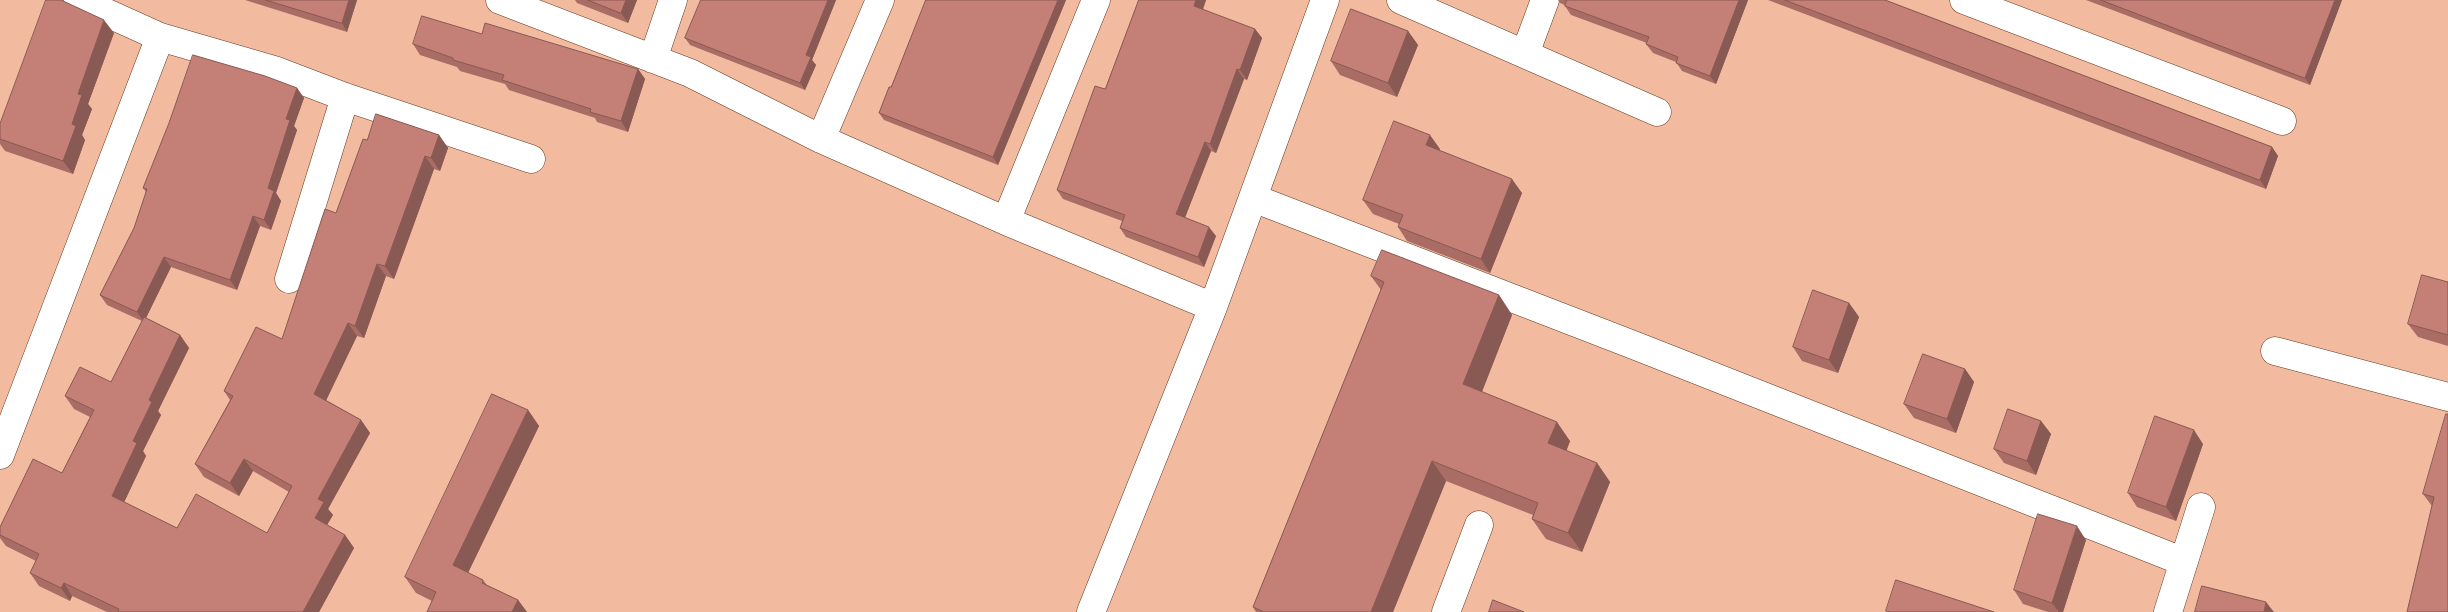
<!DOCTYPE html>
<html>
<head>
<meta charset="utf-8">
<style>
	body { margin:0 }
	canvas { display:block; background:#f2bb9f }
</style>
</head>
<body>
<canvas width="2448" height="612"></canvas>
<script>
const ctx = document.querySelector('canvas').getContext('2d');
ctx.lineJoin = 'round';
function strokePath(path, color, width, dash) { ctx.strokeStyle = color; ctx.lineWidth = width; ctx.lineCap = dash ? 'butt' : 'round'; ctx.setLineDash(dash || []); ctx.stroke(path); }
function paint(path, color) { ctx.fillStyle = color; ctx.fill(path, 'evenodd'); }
const minor = new Path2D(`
	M 78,0 L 160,37 L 277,71 L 345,97 L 531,159
	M 500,0 L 690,73 L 821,139 L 1006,221 L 1213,307
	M 1401,0 L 1657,112
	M 1964,0 L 2282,121
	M 1525,54 L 1545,0
	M 653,59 L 673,0
	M 821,139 L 880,0
	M 1253,198 L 1636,346 L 2182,561
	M 1006,221 L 1096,0
	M 289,279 L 345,97
	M 2275,351 L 2448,397
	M 0,455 L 160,37
	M 1091,612 L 1213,307 L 1325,0
	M 1446,612 L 1479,525
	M 2168,612 L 2201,507`);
strokePath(minor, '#683a22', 29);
strokePath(minor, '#fff', 28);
paint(new Path2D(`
	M 245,0 L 357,0 L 347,32 Z
	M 575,0 L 637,0 L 628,23 L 577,3 Z
	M 701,0 L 836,0 L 812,60 L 816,65 L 805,90 L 690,45 L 685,38 Z
	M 926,0 L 1066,0 L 998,165 L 884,120 L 879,113 L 891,87 Z
	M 1139,0 L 1206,0 L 1203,10 L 1255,29 L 1262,38 L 1247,80 L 1244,79 L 1216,153 L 1211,151 L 1185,217 L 1216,236 L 1204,267 L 1126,237 L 1120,228 L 1122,221 L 1063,199 L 1057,190 L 1105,89 Z
	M 1558,0 L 1748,0 L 1716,84 L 1682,71 L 1676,62 L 1653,53 L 1646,44 L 1647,43 L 1571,15 L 1565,6 L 1565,5 L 1560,3 Z
	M 1768,0 L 1885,0 L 2272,147 L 2278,156 L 2266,189 Z
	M 2086,0 L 2342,0 L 2310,85 Z
	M 1408,31 L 1418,45 L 1397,97 L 1340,75 L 1331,61 Z
	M 114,33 L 88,104 L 92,109 L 82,135 L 85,140 L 73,174 L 5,151 L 0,144 L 0,124 Z
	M 482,34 L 638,69 L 645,79 L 628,132 L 597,122 L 595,118 L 509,90 L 505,84 L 460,71 L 457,67 L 420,55 L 413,44 Z
	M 297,88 L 304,98 L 294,126 L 297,130 L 276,193 L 281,201 L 271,230 L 260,226 L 237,290 L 171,267 L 146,318 L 180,335 L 189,348 L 158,411 L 161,415 L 143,451 L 146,456 L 124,502 L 177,528 L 267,533 L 289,492 L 253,471 L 239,496 L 204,477 L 195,464 L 230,400 L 224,391 L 282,339 L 367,140 L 439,135 L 448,148 L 440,171 L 434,169 L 394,279 L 386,276 L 364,338 L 357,336 L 326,400 L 361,420 L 370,433 L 328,509 L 333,515 L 327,525 L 345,535 L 354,548 L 319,612 L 107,612 L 72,596 L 70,601 L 39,586 L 30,573 L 36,561 L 6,546 L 0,538 L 0,527 L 62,473 L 90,417 L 74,409 L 65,396 L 111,382 L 142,321 L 107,305 L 100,295 L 134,228 L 146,192 L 143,188 Z
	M 1440,149 L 1439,150 L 1522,193 L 1490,273 L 1407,241 L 1398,227 L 1399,224 L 1373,214 L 1363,200 Z
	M 1371,276 L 1499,295 L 1512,315 L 1482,392 L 1570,441 L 1566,451 L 1597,463 L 1610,482 L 1582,552 L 1546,539 L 1532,519 L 1533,515 L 1446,481 L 1393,612 L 1256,612 L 1253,607 L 1381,290 Z
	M 2448,282 L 2448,346 L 2418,337 L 2408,324 Z
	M 1849,303 L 1859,317 L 1838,373 L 1802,361 L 1793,347 Z
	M 1965,369 L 1974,382 L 1956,433 L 1914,418 L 1904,404 Z
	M 528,410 L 539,426 L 468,573 L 483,580 L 487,585 L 518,600 L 527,612 L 427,612 L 432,601 L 416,593 L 405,577 Z
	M 2448,414 L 2448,612 L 2432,506 L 2423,494 Z
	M 2041,421 L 2051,434 L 2036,475 L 2004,463 L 1994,449 Z
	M 2203,444 L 2176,521 L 2137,507 L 2128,493 Z
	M 2086,540 L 2063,612 L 2048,612 L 2023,604 L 2014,590 Z`), '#a96d65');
paint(new Path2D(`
	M 349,0 L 357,0 L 347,32 L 342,23 Z
	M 626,0 L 637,0 L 628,23 L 621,13 Z
	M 828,0 L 836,0 L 812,60 L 816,65 L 805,90 L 800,83 L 806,55 Z
	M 1058,0 L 1066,0 L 998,165 L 993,157 Z
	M 1196,0 L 1206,0 L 1200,16 L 1194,6 Z
	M 1739,0 L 1748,0 L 1716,84 L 1710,76 Z
	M 2335,0 L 2342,0 L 2310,85 L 2305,78 Z
	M 104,20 L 114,33 L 88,104 L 92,109 L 82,135 L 85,140 L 73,174 L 63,161 L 78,94 Z
	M 1255,29 L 1262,38 L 1247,80 L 1240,70 Z
	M 1408,31 L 1418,45 L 1397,97 L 1388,83 Z
	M 638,69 L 645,79 L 628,132 L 621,121 Z
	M 1237,69 L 1244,79 L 1216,153 L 1210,144 Z
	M 297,88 L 304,98 L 294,126 L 297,130 L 276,193 L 281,201 L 271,230 L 264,220 L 268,188 L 286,119 Z
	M 439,135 L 448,148 L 440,171 L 431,158 Z
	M 1430,135 L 1440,149 L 1436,159 L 1426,145 Z
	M 1205,142 L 1211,151 L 1183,223 L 1176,214 Z
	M 2272,147 L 2278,156 L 2266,189 L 2260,180 Z
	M 425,156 L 434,169 L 394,279 L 385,266 Z
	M 1512,179 L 1522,193 L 1490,273 L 1481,259 Z
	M 253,216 L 260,226 L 237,290 L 230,280 Z
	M 1209,227 L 1216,236 L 1204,267 L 1198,257 Z
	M 164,257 L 171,267 L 144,322 L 137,312 Z
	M 377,264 L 386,276 L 364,338 L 355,326 Z
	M 1499,295 L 1512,315 L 1477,404 L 1463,384 Z
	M 1849,303 L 1859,317 L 1838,373 L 1829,360 Z
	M 348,323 L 357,336 L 323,407 L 314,394 Z
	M 180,335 L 189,348 L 158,411 L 161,415 L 143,451 L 146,456 L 121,509 L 112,496 L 149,400 Z
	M 1965,369 L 1974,382 L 1956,433 L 1947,419 Z
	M 528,410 L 539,426 L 464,581 L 453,565 Z
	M 361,420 L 370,433 L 328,509 L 333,515 L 324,530 L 315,518 L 318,499 Z
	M 2041,421 L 2051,434 L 2036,475 L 2027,461 Z
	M 1557,422 L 1570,441 L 1562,463 L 1548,443 Z
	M 2194,430 L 2203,444 L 2176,521 L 2166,507 Z
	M 244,459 L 253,471 L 239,496 L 230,483 Z
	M 1432,461 L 1446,481 L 1393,612 L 1371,612 Z
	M 1597,463 L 1610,482 L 1582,552 L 1568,533 Z
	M 2077,526 L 2086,540 L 2063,612 L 2059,612 L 2052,603 Z
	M 345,535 L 354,548 L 319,612 L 303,612 Z
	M 64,583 L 72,596 L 70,601 L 61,588 Z
	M 518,600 L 527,612 L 512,612 Z
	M 2266,602 L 2274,612 L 2264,612 Z`), '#895953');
const building = new Path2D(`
	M 46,0 L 61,0 L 104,20 L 78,94 L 82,95 L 72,124 L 76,126 L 63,161 L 0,139 L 0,124 Z
	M 266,0 L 349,0 L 342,23 Z
	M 588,0 L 626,0 L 621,13 Z
	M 701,0 L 828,0 L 806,55 L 811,57 L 800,83 L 685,38 Z
	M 926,0 L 1058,0 L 993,157 L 879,113 L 889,87 L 891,87 Z
	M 1139,0 L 1196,0 L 1194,6 L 1255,29 L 1240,70 L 1237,69 L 1210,144 L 1205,142 L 1176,214 L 1209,227 L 1198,257 L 1120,228 L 1125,215 L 1057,190 L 1095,86 L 1105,89 Z
	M 1567,0 L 1739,0 L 1710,76 L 1676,63 L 1678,57 L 1646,44 L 1649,37 L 1565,6 Z
	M 1785,0 L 1885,0 L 2272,147 L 2260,180 Z
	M 2101,0 L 2335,0 L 2305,78 Z
	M 1351,9 L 1408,31 L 1388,83 L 1331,61 Z
	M 422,16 L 482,34 L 485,23 L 638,69 L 621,121 L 590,112 L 591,109 L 502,80 L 504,75 L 453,60 L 453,58 L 413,44 Z
	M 193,55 L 265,76 L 297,88 L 286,119 L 290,120 L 268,188 L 274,191 L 264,220 L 253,216 L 230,280 L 164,257 L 137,312 L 100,295 L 134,228 L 147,189 L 143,188 L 169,123 Z
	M 376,114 L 439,135 L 431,158 L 425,156 L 385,266 L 377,264 L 355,326 L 348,323 L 314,394 L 361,420 L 318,499 L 324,502 L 315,518 L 345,535 L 303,612 L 118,612 L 119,609 L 64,583 L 61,588 L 30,573 L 39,554 L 0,535 L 0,527 L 33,459 L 62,473 L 94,410 L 65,396 L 80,367 L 111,382 L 144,317 L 180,335 L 149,400 L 152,402 L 133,441 L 137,443 L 112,496 L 177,528 L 196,494 L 267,533 L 292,486 L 244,459 L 230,483 L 195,464 L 233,396 L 224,391 L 256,327 L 282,339 L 325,209 L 336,213 L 363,139 L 367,140 Z
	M 1394,121 L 1430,135 L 1426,145 L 1512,179 L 1481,259 L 1398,227 L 1403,215 L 1363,200 Z
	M 1382,250 L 1499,295 L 1463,384 L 1557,422 L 1548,443 L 1597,463 L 1568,533 L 1532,519 L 1538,503 L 1432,461 L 1371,612 L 1264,612 L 1253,607 L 1384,282 L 1371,276 Z
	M 2422,275 L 2448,282 L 2448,335 L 2408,324 Z
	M 1813,290 L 1849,303 L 1829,360 L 1793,347 Z
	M 1923,354 L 1965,369 L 1947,419 L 1904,404 Z
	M 492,394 L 528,410 L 453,565 L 483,580 L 482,583 L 518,600 L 512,612 L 427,612 L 436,592 L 405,577 Z
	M 2008,409 L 2041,421 L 2027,461 L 1994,449 Z
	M 2446,414 L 2448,414 L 2448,612 L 2407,612 L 2434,497 L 2423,494 Z
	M 2155,416 L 2194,430 L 2166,507 L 2128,493 Z
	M 2038,514 L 2077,526 L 2052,603 L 2014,590 Z
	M 1896,580 L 1994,612 L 1890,612 L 1886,611 Z
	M 2202,586 L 2266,602 L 2264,612 L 2195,612 Z
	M 1493,600 L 1524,612 L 1489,612 Z`);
paint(building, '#c47f76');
strokePath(building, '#895953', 1);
</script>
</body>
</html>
